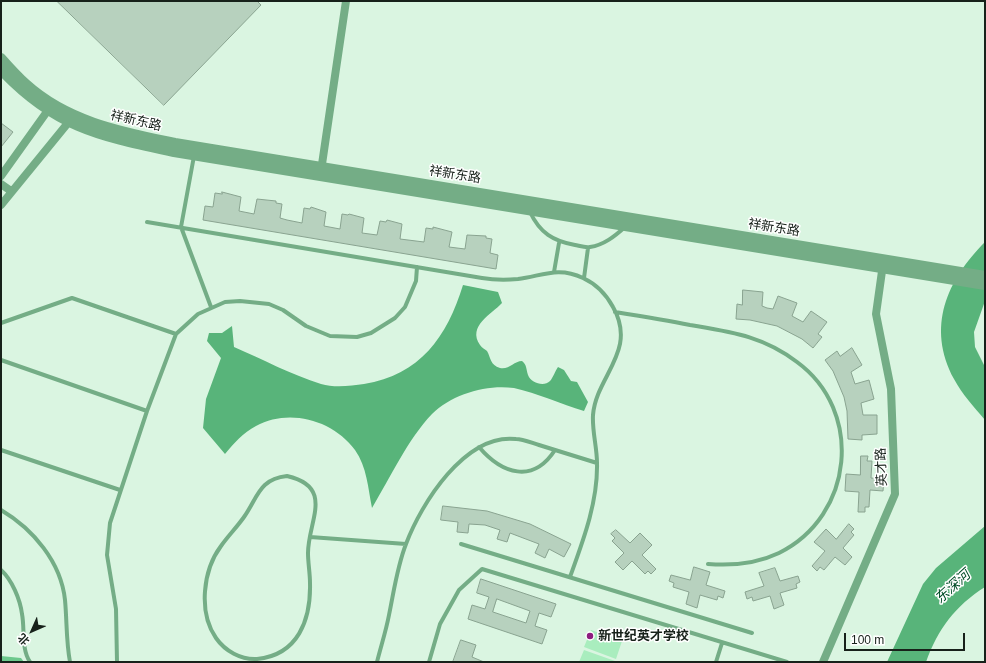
<!DOCTYPE html>
<html>
<head>
<meta charset="utf-8">
<style>
	body { margin:0 }
	#map { position:relative; width:986px; height:663px; overflow:hidden; background:#daf5e1; font-family:Arial,"Noto Sans SC",sans-serif }
	canvas { display:block }
	.frame { position:absolute; inset:0; border:2px solid #17211a; pointer-events:none }
	.north { position:absolute; left:12px; top:611px; width:40px; height:40px; -webkit-text-stroke:3px #fff; paint-order:stroke; rotate:225deg; font-size:11px; font-weight:700; line-height:16px; text-align:center; color:#17211a }
	.north::after { content:''; display:block; margin:auto; width:14px; height:18px; background:#17211a; clip-path:polygon(50% 0,100% 100%,50% 72%,0 100%) }
	.scale { position:absolute; left:844px; top:633px; width:121px; height:18px; box-sizing:border-box; border:2px solid #17211a; border-top:0; padding-left:5px; font-size:12px; line-height:14px; white-space:nowrap; color:#17211a; -webkit-text-stroke:3px #fff; paint-order:stroke }
</style>
</head>
<body>
<div id="map">
<canvas width="986" height="663"></canvas>
<div class="frame"></div>
<div class="north">北</div>
<div class="scale">100 m</div>
</div>
<script>
const ctx = document.querySelector('canvas').getContext('2d');
ctx.lineJoin = 'round';
function paint(path, color) { ctx.fillStyle = color; ctx.fill(path, 'evenodd'); }
function strokePath(path, color, width, dash) { ctx.strokeStyle = color; ctx.lineWidth = width; ctx.lineCap = dash ? 'butt' : 'round'; ctx.setLineDash(dash || []); ctx.stroke(path); }
function label(font, color, halo, rows, align = 'center') {
  ctx.font = font + ' Arial,"Noto Sans SC",sans-serif'; ctx.lineWidth = 3; ctx.setLineDash([]); ctx.textBaseline = 'middle'; ctx.strokeStyle = halo; ctx.fillStyle = color; for (const [text, x, y, turn = 0] of rows) {
    ctx.save(); ctx.translate(x, y); ctx.rotate((+turn || 0) * Math.PI / 180); ctx.textAlign = isNaN(turn) ? turn : align; if (halo) ctx.strokeText(text, 0, 0); ctx.fillText(text, 0, 0); ctx.restore();
  }
}
paint(new Path2D(`
	M 591,630 L 622,641 L 616,659 L 584,647 Z
	M 584,650 L 615,661 L 615,662 L 579,662 Z`), '#a9edbe');
paint(new Path2D(`
	M 1,656 L 21,658 L 24,662 L 1,662 Z`), '#6cc88c');
paint(new Path2D(`
	M 985,242 L 985,301 L 974,332 L 975,347 L 985,367 L 985,420 C 974,407 962,394 954,379 C 926,327 947,280 985,242 Z
	M 463,285 L 498,292 L 502,303 C 492,314 467,326 480,345 C 482,348 485,349 487,351 C 491,358 490,365 500,368 C 509,370 514,361 522,361 C 527,365 526,369 528,375 C 531,383 544,387 550,381 C 553,378 555,371 558,367 L 564,370 L 571,381 L 577,382 L 588,402 L 584,411 C 561,404 537,393 514,388 C 487,384 452,394 432,414 C 408,439 390,478 372,508 C 368,488 367,467 355,450 C 333,420 289,408 256,426 C 243,433 234,443 225,454 L 203,428 L 206,399 L 221,358 L 207,341 L 209,333 L 222,333 L 232,326 L 234,347 C 262,359 292,375 321,384 C 334,388 351,386 364,384 C 420,375 447,337 463,285 Z
	M 985,526 L 985,587 C 955,606 938,629 926,662 L 887,662 L 923,584 L 936,568 Z`), '#58b47a');
const building = new Path2D(`
	M 57,1 L 257,1 L 261,5 L 164,105 Z
	M 1,123 L 13,132 L 1,147 Z
	M 222,192 L 241,197 L 239,211 L 254,214 L 257,199 L 276,201 L 276,203 L 282,204 L 280,218 L 287,220 L 302,223 L 304,208 L 310,209 L 311,207 L 326,212 L 324,226 L 340,229 L 342,214 L 348,215 L 349,214 L 364,218 L 362,233 L 377,235 L 380,221 L 386,222 L 387,220 L 402,224 L 400,239 L 424,242 L 426,228 L 433,229 L 433,227 L 452,232 L 449,247 L 465,249 L 467,235 L 486,236 L 486,238 L 492,239 L 490,253 L 498,255 L 496,269 L 203,220 L 205,206 L 213,207 L 215,193 L 222,194 Z
	M 743,290 L 763,292 L 762,306 L 767,308 L 773,309 L 778,296 L 797,303 L 792,316 L 803,322 L 811,311 L 827,322 L 818,334 L 822,337 L 813,348 L 802,339 L 777,326 L 750,320 L 736,319 L 737,304 L 742,305 Z
	M 852,348 L 862,365 L 851,372 L 855,384 L 869,380 L 874,399 L 861,403 L 863,415 L 877,415 L 877,434 L 862,435 L 862,440 L 848,439 L 847,411 L 844,397 L 833,371 L 825,360 L 837,351 L 840,356 Z
	M 861,456 L 868,456 L 867,461 L 872,461 L 871,478 L 884,479 L 883,491 L 870,490 L 869,507 L 865,507 L 865,512 L 858,512 L 859,492 L 845,491 L 846,474 L 860,475 Z
	M 443,506 L 487,511 L 530,524 L 571,544 L 564,557 L 549,549 L 545,558 L 535,553 L 539,544 L 510,533 L 507,542 L 497,539 L 500,530 L 485,525 L 469,524 L 468,533 L 457,532 L 458,522 L 441,520 Z
	M 849,524 L 854,529 L 851,532 L 854,535 L 843,548 L 852,557 L 845,565 L 835,557 L 824,570 L 820,567 L 817,571 L 812,566 L 825,551 L 814,542 L 826,529 L 836,539 Z
	M 616,530 L 630,543 L 640,533 L 652,545 L 642,555 L 656,569 L 651,574 L 648,571 L 645,574 L 632,561 L 623,570 L 615,562 L 624,553 L 612,541 L 615,538 L 611,534 Z
	M 694,567 L 710,572 L 706,585 L 725,591 L 723,598 L 718,596 L 717,600 L 700,595 L 697,608 L 686,604 L 689,592 L 673,587 L 674,583 L 669,581 L 671,575 L 690,580 Z
	M 775,568 L 780,581 L 798,576 L 800,582 L 796,584 L 797,588 L 780,593 L 784,605 L 774,609 L 770,596 L 753,601 L 752,597 L 747,599 L 745,592 L 764,586 L 759,573 Z
	M 481,579 L 556,604 L 551,617 L 539,613 L 535,626 L 547,630 L 542,644 L 468,619 L 472,605 L 485,609 L 489,597 L 477,593 ZM 497,599 L 530,611 L 526,623 L 493,612 Z
	M 461,640 L 476,645 L 472,657 L 484,662 L 453,662 Z`);
paint(building, '#b7d1be');
strokePath(building, '#89a390', 1);
strokePath(new Path2D(`
	M 194,156 L 181,227 L 211,307
	M 530,212 C 540,233 553,241 575,245 C 580,246 586,248 590,247 C 604,245 615,236 625,227
	M 147,222 L 482,278 C 494,280 506,280 518,279 C 542,276 558,266 583,278 C 596,284 606,294 613,307 C 638,351 596,376 593,415 C 592,431 597,447 597,463 C 598,502 583,541 570,577
	M 554,272 L 559,243
	M 584,278 L 588,248
	M 615,312 C 640,316 665,320 690,325 C 731,332 763,336 797,362 C 864,411 854,516 779,553 C 756,564 733,566 708,564
	M 1,323 L 72,298 L 176,334
	M 1,360 L 147,411
	M 479,447 C 502,474 533,484 555,450
	M 1,450 L 120,490
	M 287,476 C 335,487 308,521 308,553 C 308,563 310,573 310,583 C 311,620 298,655 257,659 C 241,660 225,651 216,638 C 198,612 203,570 221,546 C 228,536 237,527 244,517 C 258,497 259,479 287,476 Z
	M 1,510 C 33,529 61,562 65,600 C 67,621 66,641 70,662
	M 310,537 L 406,544
	M 461,544 L 752,633
	M 1,570 C 12,580 20,599 22,614 C 25,629 21,649 30,662
	M 117,662 L 116,609 L 107,555 L 110,523 L 147,411 L 176,334 L 198,314 L 225,302 L 240,301 L 269,304 L 283,310 L 306,326 L 330,336 L 357,337 L 371,333 L 395,318 L 405,307 L 416,281 L 417,267
	M 377,662 C 381,646 386,631 389,615 C 394,591 397,567 406,544 C 421,504 465,433 516,439 C 523,439 532,443 539,445 C 558,451 578,457 597,463
	M 429,662 L 440,624 L 459,590 L 482,569 L 787,662
	M 716,662 L 722,643`), '#74ad86', 4);
strokePath(new Path2D(`
	M 321,171 L 346,1
	M 1,176 L 51,106
	M 1,184 L 11,191
	M 1,205 L 72,118
	M 823,662 L 895,494 L 891,389 L 876,314 L 883,264`), '#74ad86', 8);
strokePath(new Path2D(`
	M 1,58 C 9,67 17,76 26,84 C 68,122 122,132 175,143 L 985,276
	M 1,70 C 56,128 99,136 174,152 L 985,285`), '#74ad86', 10);
for (const [x, y, r, color] of [
	[590,636,4,"#8d1d7f"]
]) { const dot = new Path2D(); dot.arc(x, y, r, 0, 2 * Math.PI); ctx.fillStyle = color; ctx.fill(dot); strokePath(dot, '#fff', 1.5); }
label('13px', '#17211a', '#fff', [
	["祥新东路",136,121,13],
	["祥新东路",455,175,9],
	["祥新东路",774,228,9],
	["英才路",882,467,-92]
]);
label('bold 13px', '#17211a', '#fff', [
	["新世纪英才学校",598,636]
], 'left');
label('italic 14px', '#024d27', '#fff', [
	["东深河",953,587,-42]
]);
</script>
</body>
</html>
